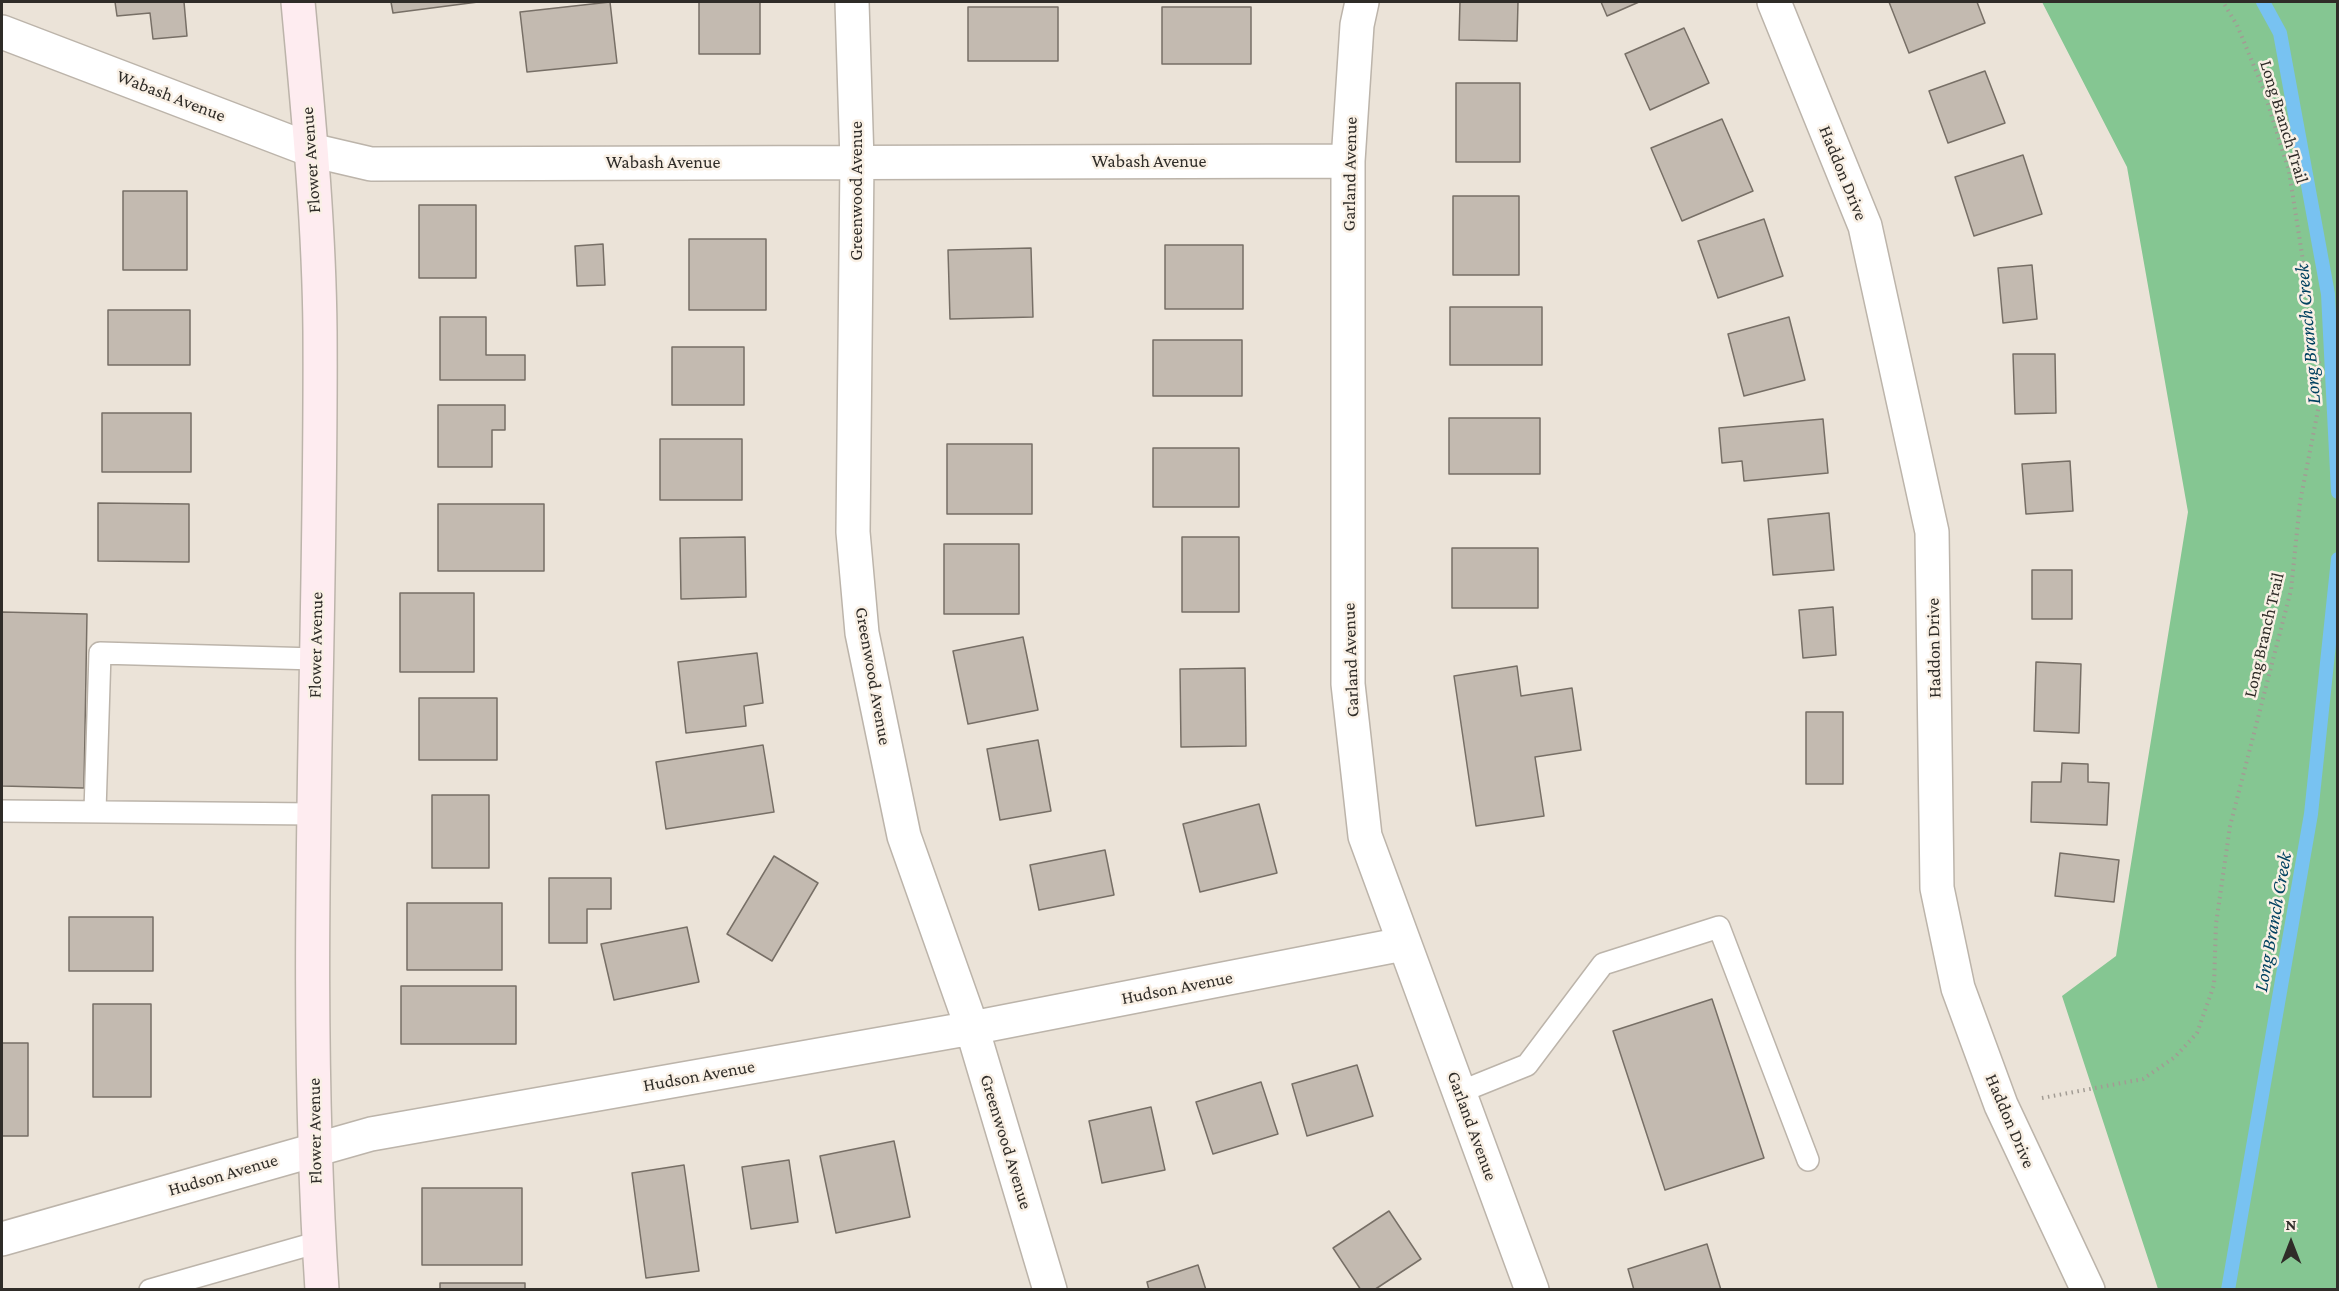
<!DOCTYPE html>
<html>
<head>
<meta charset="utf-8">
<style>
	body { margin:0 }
	#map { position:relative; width:2339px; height:1291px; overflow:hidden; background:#ebe3d8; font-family:"Crimson Pro",serif }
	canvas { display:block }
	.frame { position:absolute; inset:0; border:3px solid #2f2c28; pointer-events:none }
	.north { position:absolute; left:2261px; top:1213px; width:60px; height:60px; -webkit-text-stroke:4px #f9f0e5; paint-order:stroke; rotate:0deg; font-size:16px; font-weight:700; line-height:24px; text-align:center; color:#2f2c28 }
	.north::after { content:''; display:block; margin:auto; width:21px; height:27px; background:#2f2c28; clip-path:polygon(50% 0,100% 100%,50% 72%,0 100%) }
</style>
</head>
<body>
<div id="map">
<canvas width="2339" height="1291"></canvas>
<div class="frame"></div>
<div class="north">N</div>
</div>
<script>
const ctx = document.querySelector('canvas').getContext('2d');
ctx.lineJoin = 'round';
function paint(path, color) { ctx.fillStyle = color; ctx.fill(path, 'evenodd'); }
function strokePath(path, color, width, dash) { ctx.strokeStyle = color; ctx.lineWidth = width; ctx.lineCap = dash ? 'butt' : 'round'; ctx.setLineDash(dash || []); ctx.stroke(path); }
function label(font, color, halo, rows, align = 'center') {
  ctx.font = font + ' "Crimson Pro",serif'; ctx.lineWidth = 5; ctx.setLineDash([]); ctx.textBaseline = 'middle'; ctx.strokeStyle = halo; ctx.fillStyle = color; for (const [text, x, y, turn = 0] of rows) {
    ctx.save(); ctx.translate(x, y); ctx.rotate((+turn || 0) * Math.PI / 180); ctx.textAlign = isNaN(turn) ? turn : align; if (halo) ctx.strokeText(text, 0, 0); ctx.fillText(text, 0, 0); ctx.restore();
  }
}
paint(new Path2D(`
	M 2042,2 L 2337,2 L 2337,1289 L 2158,1289 L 2062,996 L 2116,956 L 2188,512 L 2127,167 Z`), '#85c692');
strokePath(new Path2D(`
	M 2263,2 L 2280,33 L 2328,294 L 2338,492
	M 2228,1290 L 2311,814 L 2338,559`), '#78c2f1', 14);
const building = new Path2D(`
	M 115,2 L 184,2 L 187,36 L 153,39 L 150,13 L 117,16 Z
	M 391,2 L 478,2 L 393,13 Z
	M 610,2 L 617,63 L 527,72 L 520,12 Z
	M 699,2 L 760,2 L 760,54 L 699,54 Z
	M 1460,2 L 1518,2 L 1517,41 L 1459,40 Z
	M 1601,2 L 1639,2 L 1607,16 Z
	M 1889,2 L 1977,2 L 1985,23 L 1909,53 Z
	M 968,7 L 1058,7 L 1058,61 L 968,61 Z
	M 1162,7 L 1251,7 L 1251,64 L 1162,64 Z
	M 1684,28 L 1709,83 L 1650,110 L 1625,54 Z
	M 1985,71 L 2005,123 L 1948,143 L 1929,91 Z
	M 1456,83 L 1520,83 L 1520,162 L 1456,162 Z
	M 1722,119 L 1753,191 L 1682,221 L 1651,148 Z
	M 2023,155 L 2042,214 L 1974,236 L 1955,177 Z
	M 123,191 L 187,191 L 187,270 L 123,270 Z
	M 1453,196 L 1519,196 L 1519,275 L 1453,275 Z
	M 419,205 L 476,205 L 476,278 L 419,278 Z
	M 1764,219 L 1783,276 L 1718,298 L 1698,241 Z
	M 689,239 L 766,239 L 766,310 L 689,310 Z
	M 603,244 L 605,285 L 577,286 L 575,246 Z
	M 1165,245 L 1243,245 L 1243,309 L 1165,309 Z
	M 1031,248 L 1033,317 L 950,319 L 948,250 Z
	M 2032,265 L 2037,319 L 2003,323 L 1998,268 Z
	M 1450,307 L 1542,307 L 1542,365 L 1450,365 Z
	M 108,310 L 190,310 L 190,365 L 108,365 Z
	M 440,317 L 486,317 L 486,355 L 525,355 L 525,380 L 440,380 Z
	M 1789,317 L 1805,380 L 1744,396 L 1728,334 Z
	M 1153,340 L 1242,340 L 1242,396 L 1153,396 Z
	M 672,347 L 744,347 L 744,405 L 672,405 Z
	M 2013,354 L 2055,354 L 2056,413 L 2015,414 Z
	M 438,405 L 505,405 L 505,430 L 492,430 L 492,467 L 438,467 Z
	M 102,413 L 191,413 L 191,472 L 102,472 Z
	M 1449,418 L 1540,418 L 1540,474 L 1449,474 Z
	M 1823,419 L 1828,473 L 1744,481 L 1742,461 L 1722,463 L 1719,428 Z
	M 660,439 L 742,439 L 742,500 L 660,500 Z
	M 947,444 L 1032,444 L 1032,514 L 947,514 Z
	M 1153,448 L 1239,448 L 1239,507 L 1153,507 Z
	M 2070,461 L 2073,511 L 2026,514 L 2022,464 Z
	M 98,503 L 189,504 L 189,562 L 98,561 Z
	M 438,504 L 544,504 L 544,571 L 438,571 Z
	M 1829,513 L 1834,570 L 1773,575 L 1768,519 Z
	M 745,537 L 746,597 L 681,599 L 680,538 Z
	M 1182,537 L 1239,537 L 1239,612 L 1182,612 Z
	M 944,544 L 1019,544 L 1019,614 L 944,614 Z
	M 1452,548 L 1538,548 L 1538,608 L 1452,608 Z
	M 2032,570 L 2072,570 L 2072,619 L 2032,619 Z
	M 400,593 L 474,593 L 474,672 L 400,672 Z
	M 1833,607 L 1836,655 L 1803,658 L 1799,610 Z
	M 2,612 L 87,614 L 84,788 L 2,786 Z
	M 1023,637 L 1038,710 L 968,724 L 953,651 Z
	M 757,653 L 763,703 L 744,706 L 746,726 L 686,733 L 678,662 Z
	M 2036,662 L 2081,664 L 2079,733 L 2034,731 Z
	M 1517,666 L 1521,696 L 1572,688 L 1581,750 L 1535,757 L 1544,816 L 1476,826 L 1454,676 Z
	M 1245,668 L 1246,746 L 1181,747 L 1180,669 Z
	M 419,698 L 497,698 L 497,760 L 419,760 Z
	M 1806,712 L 1843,712 L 1843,784 L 1806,784 Z
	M 1038,740 L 1051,811 L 1000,820 L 987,749 Z
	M 763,745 L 774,812 L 666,829 L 656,762 Z
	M 2062,763 L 2088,764 L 2088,782 L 2109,783 L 2107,825 L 2031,822 L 2032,782 L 2061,782 Z
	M 432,795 L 489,795 L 489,868 L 432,868 Z
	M 1259,804 L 1277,873 L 1200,892 L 1183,824 Z
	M 1105,850 L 1114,895 L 1039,910 L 1030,865 Z
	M 2060,853 L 2119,860 L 2114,902 L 2055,896 Z
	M 774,856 L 818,883 L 772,961 L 727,934 Z
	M 549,878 L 611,878 L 611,909 L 587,909 L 587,943 L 549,943 Z
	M 407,903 L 502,903 L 502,970 L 407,970 Z
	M 69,917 L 153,917 L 153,971 L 69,971 Z
	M 687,927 L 699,982 L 614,1000 L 601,944 Z
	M 401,986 L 516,986 L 516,1044 L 401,1044 Z
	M 1712,999 L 1764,1158 L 1665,1190 L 1613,1031 Z
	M 93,1004 L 151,1004 L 151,1097 L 93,1097 Z
	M 2,1043 L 28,1043 L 28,1136 L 2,1136 Z
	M 1357,1065 L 1373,1116 L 1307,1136 L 1292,1084 Z
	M 1261,1082 L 1278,1134 L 1213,1154 L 1196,1102 Z
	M 1151,1107 L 1165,1170 L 1102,1183 L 1089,1121 Z
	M 894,1141 L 910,1217 L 836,1233 L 820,1156 Z
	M 789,1160 L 798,1222 L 751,1229 L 742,1167 Z
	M 684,1165 L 699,1271 L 646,1278 L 632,1173 Z
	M 422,1188 L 522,1188 L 522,1265 L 422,1265 Z
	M 1389,1211 L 1421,1259 L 1374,1290 L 1361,1290 L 1333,1248 Z
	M 1707,1244 L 1721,1290 L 1634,1290 L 1628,1269 Z
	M 1198,1265 L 1206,1290 L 1149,1290 L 1147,1282 Z
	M 440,1283 L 525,1283 L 525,1290 L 440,1290 Z`);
paint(building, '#c3bab0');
strokePath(building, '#776f66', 1.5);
const lane = new Path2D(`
	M 2,811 L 314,814
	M 95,811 L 100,653 L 316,659
	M 1460,1092 L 1527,1065 L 1603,964 L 1719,927 L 1808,1160
	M 150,1290 L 319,1242`);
const street = new Path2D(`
	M 852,2 L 857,161 L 853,532 L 862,633 L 904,836 L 972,1028 L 1050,1290
	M 1362,2 L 1357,25 L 1348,161 L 1348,684 L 1365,836 L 1532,1290
	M 1774,2 L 1865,226 L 1932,532 L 1937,888 L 1958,988 L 2001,1105 L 2088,1290
	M 2,32 L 311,150 L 371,164 L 1348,161
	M 2,1239 L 371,1134 L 972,1028 L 1403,944`);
const secondary = new Path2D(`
	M 298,2 C 308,111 319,221 320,331 C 322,650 301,970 322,1290`);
strokePath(lane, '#bcb4aa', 24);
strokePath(street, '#bcb4aa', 36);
strokePath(secondary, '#bcb4aa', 36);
strokePath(new Path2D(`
	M 2042,1098 L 2143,1079 L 2175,1057 L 2197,1033 L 2214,985 L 2216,924 L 2230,826 L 2291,590 L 2300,502 L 2319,405 L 2320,370 L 2289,171 L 2263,88 L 2237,25 L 2223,2`), '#a29c94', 4, [1.5, 4.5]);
strokePath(lane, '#fff', 21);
strokePath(street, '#fff', 33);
strokePath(secondary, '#feecf0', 33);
label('18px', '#2f2c28', '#f9f0e5', [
	["Wabash Avenue",171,96,21],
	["Long Branch Trail",2284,122,73],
	["Flower Avenue",311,160,-94],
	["Wabash Avenue",1149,161],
	["Wabash Avenue",663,162],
	["Haddon Drive",1843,173,68],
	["Garland Avenue",1350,174,-89],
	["Greenwood Avenue",856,191,-90],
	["Long Branch Trail",2264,635,-77],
	["Flower Avenue",316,645,-89],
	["Haddon Drive",1934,648,-91],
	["Garland Avenue",1351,660,-92],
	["Greenwood Avenue",873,676,80],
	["Hudson Avenue",1177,988,-11],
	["Hudson Avenue",699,1076,-10],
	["Haddon Drive",2010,1121,67],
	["Garland Avenue",1472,1126,70],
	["Flower Avenue",315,1131,-91],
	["Greenwood Avenue",1006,1142,73],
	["Hudson Avenue",223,1175,-16]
]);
label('italic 20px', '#014160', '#f9f0e5', [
	["Long Branch Creek",2308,334,-95],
	["Long Branch Creek",2273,922,-80]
]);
</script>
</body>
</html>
